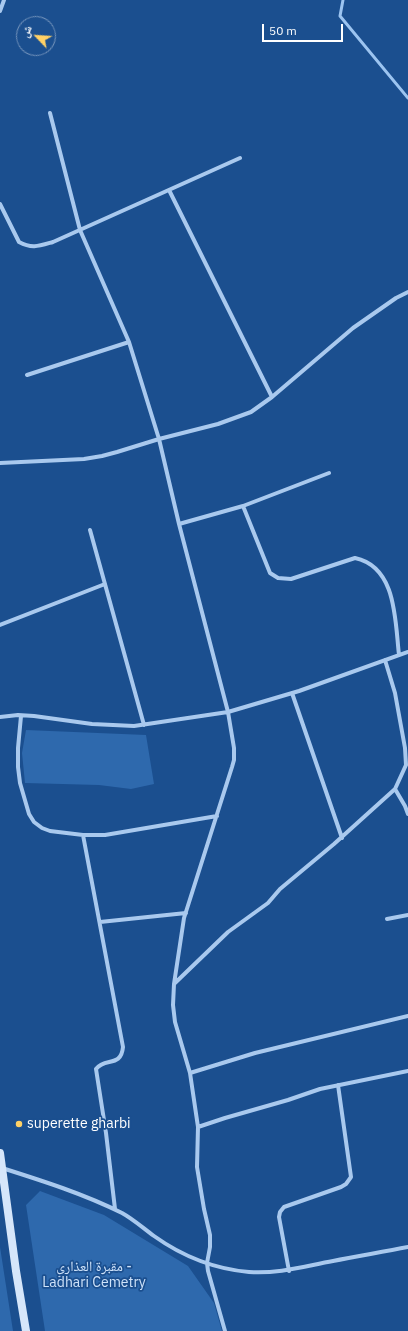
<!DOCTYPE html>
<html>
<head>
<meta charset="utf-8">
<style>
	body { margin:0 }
	#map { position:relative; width:408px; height:1331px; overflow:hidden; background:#1b4f8f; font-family:"IBM Plex Sans","Noto Naskh Arabic",sans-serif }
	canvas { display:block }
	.north { position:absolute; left:16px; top:16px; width:40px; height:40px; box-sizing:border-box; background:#1b4f8f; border:1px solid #7695bc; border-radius:50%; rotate:295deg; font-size:11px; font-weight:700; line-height:16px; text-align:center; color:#fff }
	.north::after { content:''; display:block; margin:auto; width:14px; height:18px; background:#ffd166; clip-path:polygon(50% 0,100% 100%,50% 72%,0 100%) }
	.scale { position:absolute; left:262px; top:24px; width:81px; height:18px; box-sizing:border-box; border:2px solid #fff; border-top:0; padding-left:5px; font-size:12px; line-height:14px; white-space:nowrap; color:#fff; -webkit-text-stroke:3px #1b4f8f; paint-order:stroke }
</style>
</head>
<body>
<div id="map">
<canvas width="408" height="1331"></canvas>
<div class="north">ش</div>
<div class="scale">50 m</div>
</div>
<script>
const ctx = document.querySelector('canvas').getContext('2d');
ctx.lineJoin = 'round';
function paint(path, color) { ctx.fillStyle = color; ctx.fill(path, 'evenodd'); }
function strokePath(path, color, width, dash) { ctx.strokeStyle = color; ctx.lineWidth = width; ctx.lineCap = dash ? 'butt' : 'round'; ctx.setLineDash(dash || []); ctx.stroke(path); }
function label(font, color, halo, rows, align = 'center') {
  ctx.font = font + ' "IBM Plex Sans","Noto Naskh Arabic",sans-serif'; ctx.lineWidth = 3.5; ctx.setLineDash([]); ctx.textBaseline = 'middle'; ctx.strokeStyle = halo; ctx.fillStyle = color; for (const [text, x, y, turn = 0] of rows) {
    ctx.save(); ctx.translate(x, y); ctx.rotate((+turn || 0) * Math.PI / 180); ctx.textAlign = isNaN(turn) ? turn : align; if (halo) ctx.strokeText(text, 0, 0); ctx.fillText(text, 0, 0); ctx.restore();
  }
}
paint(new Path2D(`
	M 26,730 L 146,735 L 154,784 L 131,789 L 99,785 L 25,783 L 22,753 Z
	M 40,1191 L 104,1215 L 188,1266 L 214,1303 L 222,1331 L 45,1331 L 26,1205 Z
	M 0,1247 L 13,1331 L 0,1331 Z`), '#2e69ad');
strokePath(new Path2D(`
	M 343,0 L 340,16 L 408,98`), '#9cc4f0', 3);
strokePath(new Path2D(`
	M 0,11 L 4,0
	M 50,113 L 80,230 L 129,342 L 159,439 L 179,524 L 228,712 L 234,748 L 234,760 L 232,767 L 184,918 L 174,984 L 173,1005 L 175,1022 L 190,1073 L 198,1127 L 197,1167 L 204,1209 L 210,1235 L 210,1247 L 207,1263 L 208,1271 L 225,1331
	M 169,190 L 272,397
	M 0,204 L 19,242 C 32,249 39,246 53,242 L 240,158
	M 27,375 L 129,342
	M 0,463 L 84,459 L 102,456 L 117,452 L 159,439 L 218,424 L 251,412 L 272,397 L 353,328 L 396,298 L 408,292
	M 243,506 L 270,573 L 278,578 L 291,579 L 355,558 C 397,567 395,621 399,655
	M 179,524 L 243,506 L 329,473
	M 90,530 L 144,725
	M 0,625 L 105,584
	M 385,660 L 395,693 L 405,748 L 406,765 L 395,789 L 405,806 L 408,814
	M 292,693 L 342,838
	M 21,716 L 18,748 L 18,767 L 20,783 L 29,814 L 34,822 L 42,828 L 50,831 L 83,835 L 105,835 L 217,816
	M 0,717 L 18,715 L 34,716 L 92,724 L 134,726 L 228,712 L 299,691 L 408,652
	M 83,835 L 123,1047 C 121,1068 105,1057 96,1069 L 106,1133 L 115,1209
	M 387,919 L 408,915
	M 100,922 L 186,913
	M 175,983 L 228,932 L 268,903 L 280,889 L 334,844 L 395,789
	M 190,1073 L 255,1053 L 408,1016
	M 198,1127 L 225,1118 L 288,1100 L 320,1089 L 408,1071
	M 2,1168 C 43,1181 84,1194 122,1213 C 133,1219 143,1228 154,1236 C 182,1256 215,1269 249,1272 C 279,1274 305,1266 333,1261 C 358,1256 383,1252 408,1247
	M 289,1271 L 279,1217 L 280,1212 L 284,1207 L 341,1187 L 346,1184 L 351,1177 L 338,1085`), '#a9c9ee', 4);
strokePath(new Path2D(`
	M 0,1153 L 16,1271 L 26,1331`), '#d6e6fa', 8);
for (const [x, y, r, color] of [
	[19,1124,4,"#ffd166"]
]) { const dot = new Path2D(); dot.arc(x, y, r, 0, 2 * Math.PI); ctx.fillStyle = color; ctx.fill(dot); strokePath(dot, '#1b4f8f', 1.5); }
label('14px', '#fff', '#1b4f8f', [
	["superette gharbi",27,1124]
], 'left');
label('14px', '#cfe3fa', '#1b4f8f', [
	["مقبرة العذاري -",94,1267],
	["Ladhari Cemetry",94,1283]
]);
</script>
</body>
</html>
